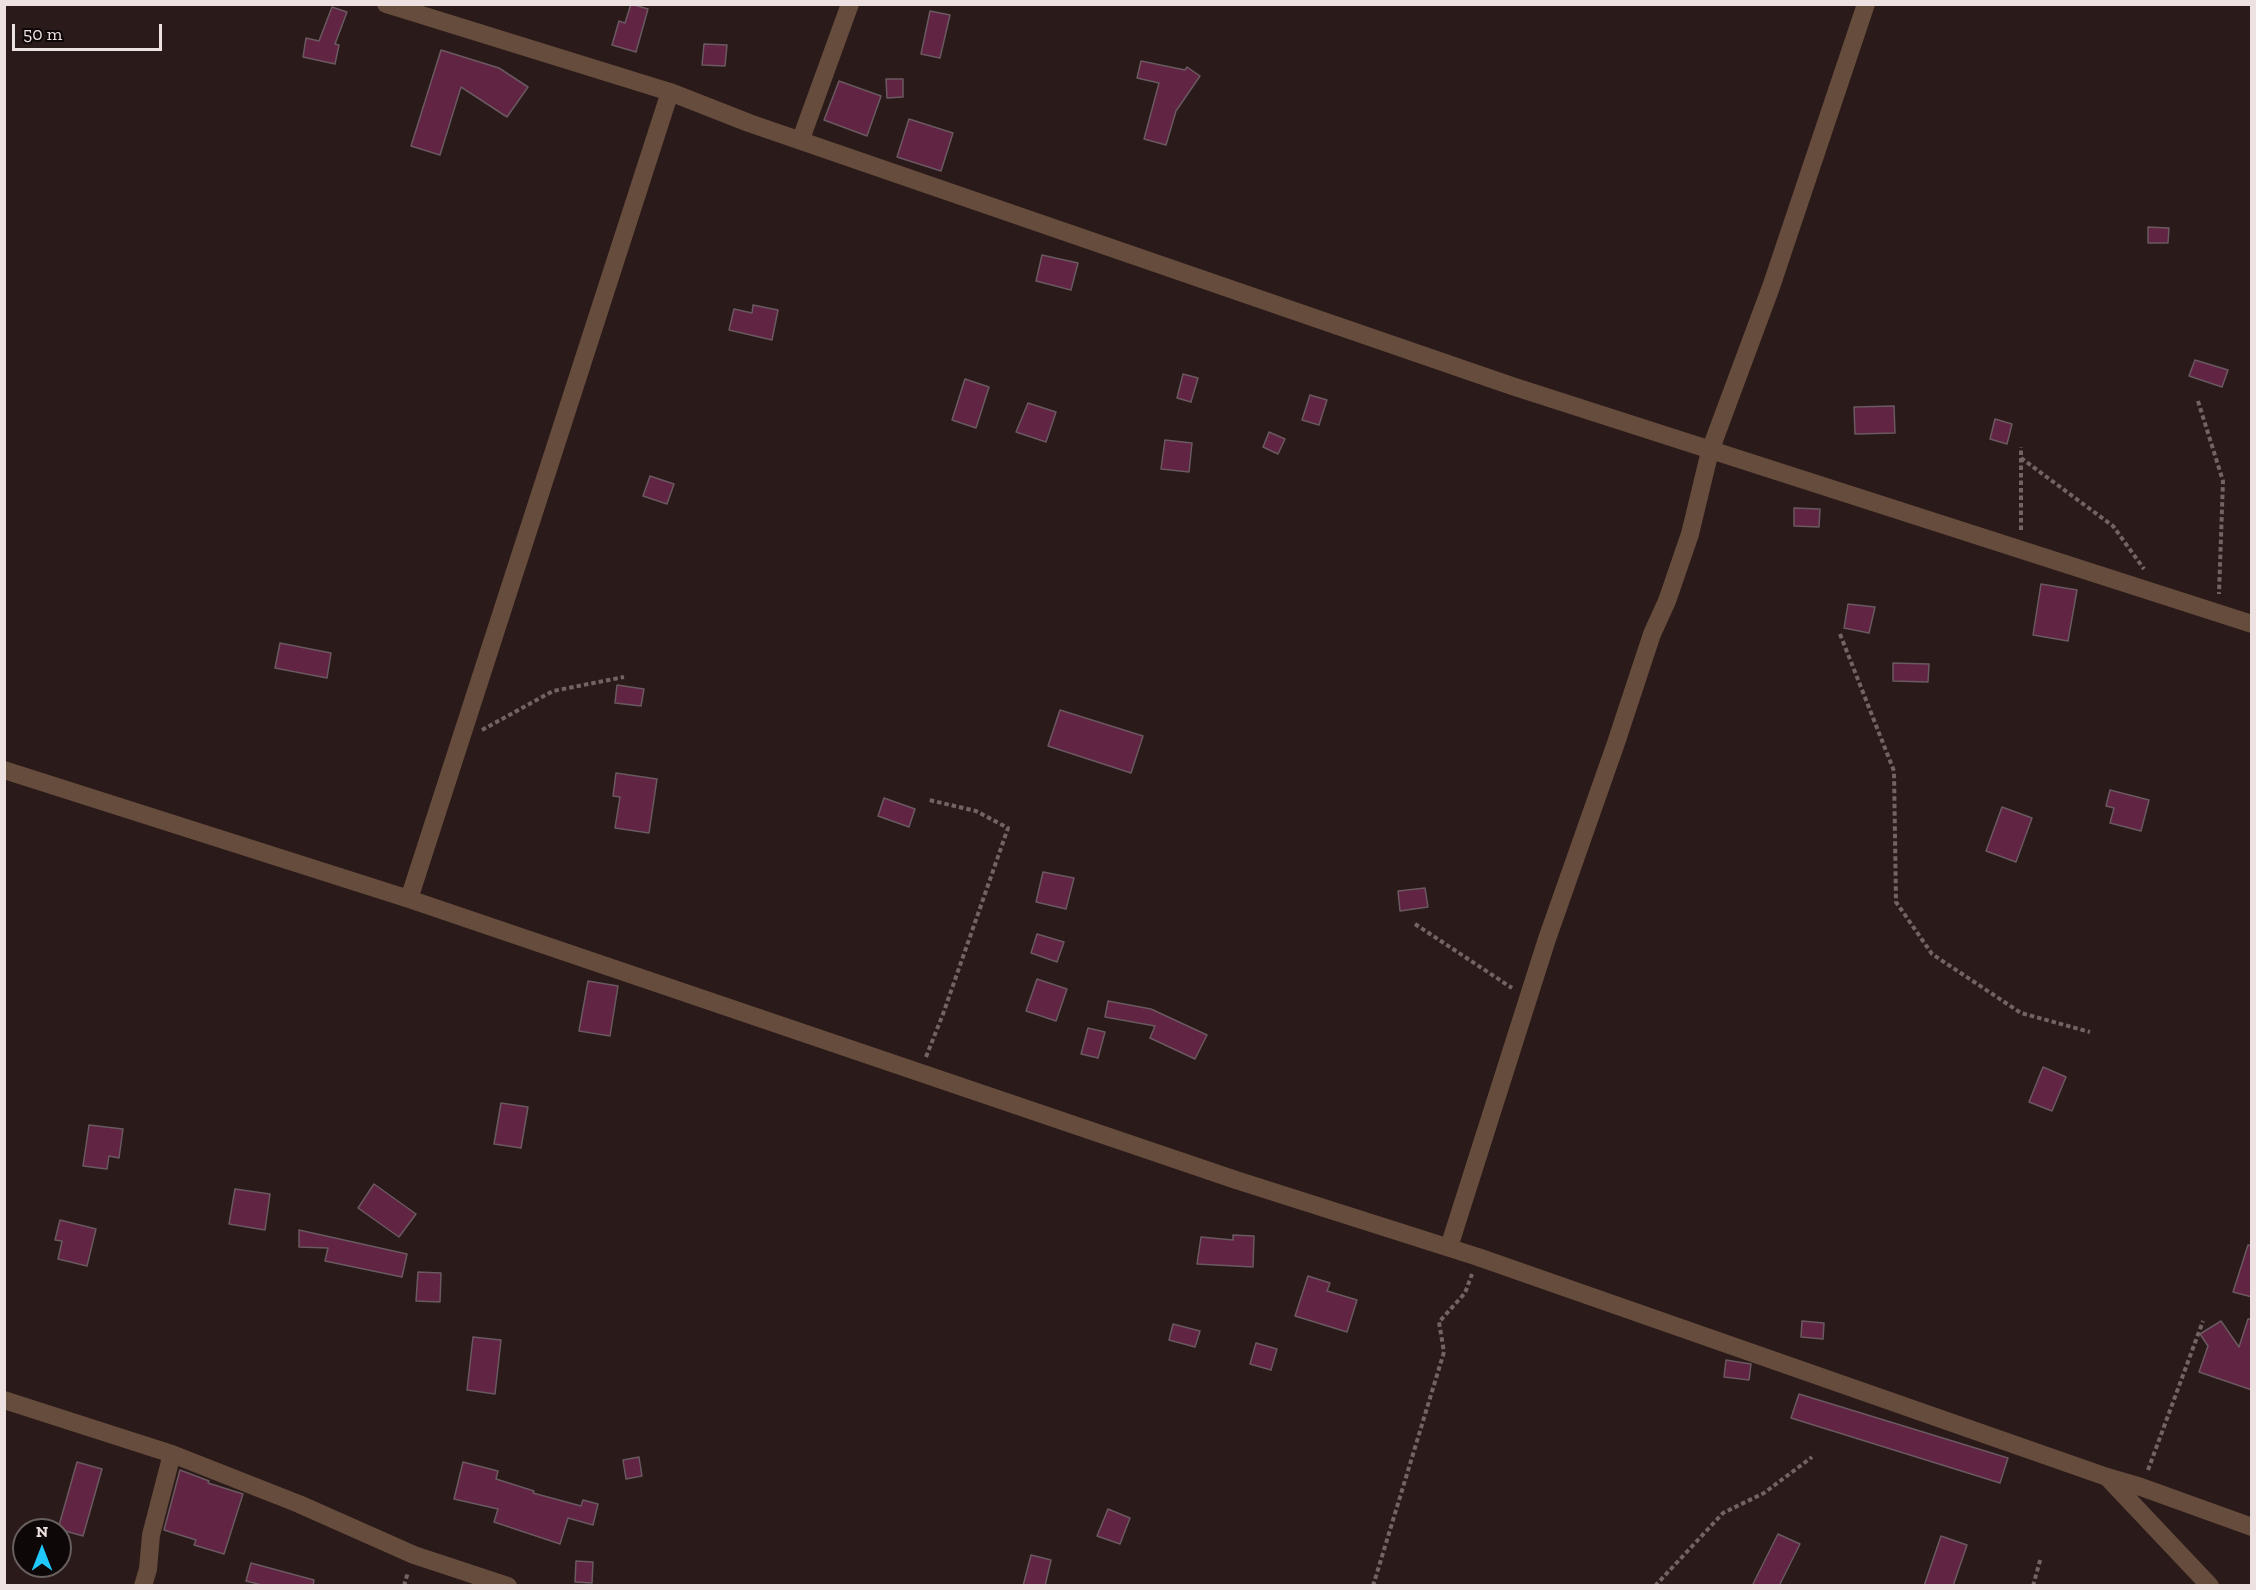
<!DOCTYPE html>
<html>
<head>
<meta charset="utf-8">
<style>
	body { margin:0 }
	#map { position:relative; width:2256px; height:1590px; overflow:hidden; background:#2a1a19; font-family:"Zilla Slab",serif }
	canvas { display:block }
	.frame { position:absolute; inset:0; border:6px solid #ede2e1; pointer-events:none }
	.north { position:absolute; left:12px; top:1518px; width:60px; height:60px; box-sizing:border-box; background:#0e0707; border:2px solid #675f5e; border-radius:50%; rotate:0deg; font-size:16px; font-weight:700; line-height:24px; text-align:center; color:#ede2e1 }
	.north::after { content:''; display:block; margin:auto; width:21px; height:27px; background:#20c9fd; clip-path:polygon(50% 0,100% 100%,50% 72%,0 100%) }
	.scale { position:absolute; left:12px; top:24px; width:150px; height:27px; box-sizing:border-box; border:3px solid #ede2e1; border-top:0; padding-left:8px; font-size:18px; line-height:21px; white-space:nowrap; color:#ede2e1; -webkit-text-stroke:4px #0e0707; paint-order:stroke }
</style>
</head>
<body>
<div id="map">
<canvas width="2256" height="1590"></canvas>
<div class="frame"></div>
<div class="north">N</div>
<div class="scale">50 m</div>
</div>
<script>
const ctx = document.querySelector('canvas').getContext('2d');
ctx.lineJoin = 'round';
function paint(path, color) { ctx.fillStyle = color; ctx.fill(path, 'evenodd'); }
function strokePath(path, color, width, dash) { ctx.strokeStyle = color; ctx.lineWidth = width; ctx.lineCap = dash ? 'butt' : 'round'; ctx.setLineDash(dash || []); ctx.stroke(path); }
const building = new Path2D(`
	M 631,4 L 648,9 L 636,52 L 612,45 L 619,21 L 625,23 Z
	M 332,7 L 347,12 L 335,44 L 339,45 L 335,64 L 303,57 L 306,38 L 319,41 Z
	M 930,11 L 950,15 L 940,58 L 921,54 Z
	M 704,44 L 727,45 L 725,66 L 702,65 Z
	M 441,50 L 499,68 L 528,87 L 507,117 L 461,87 L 440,155 L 411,146 Z
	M 1141,61 L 1185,70 L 1187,67 L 1200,76 L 1176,111 L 1166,145 L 1144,139 L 1159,83 L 1137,78 Z
	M 886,79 L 903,79 L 903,97 L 887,98 Z
	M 839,81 L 881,96 L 867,136 L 824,120 Z
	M 909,119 L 953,133 L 941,171 L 897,157 Z
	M 2148,227 L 2169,228 L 2168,243 L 2148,243 Z
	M 1042,255 L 1078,263 L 1071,290 L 1036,281 Z
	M 753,305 L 778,310 L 772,340 L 729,330 L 734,309 L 752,313 Z
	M 2195,360 L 2228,370 L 2222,387 L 2189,376 Z
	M 1183,374 L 1198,378 L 1191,402 L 1177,398 Z
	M 965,379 L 989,387 L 976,428 L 952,420 Z
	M 1310,395 L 1327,400 L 1319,425 L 1302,420 Z
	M 1028,403 L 1056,412 L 1046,442 L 1016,432 Z
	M 1894,406 L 1895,433 L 1855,434 L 1854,407 Z
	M 1995,419 L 2012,424 L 2007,444 L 1990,439 Z
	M 1269,432 L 1285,439 L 1278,454 L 1263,447 Z
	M 1165,440 L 1192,443 L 1189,472 L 1161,469 Z
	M 650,476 L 674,484 L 667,504 L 643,496 Z
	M 1794,508 L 1820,509 L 1819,527 L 1794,526 Z
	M 2041,584 L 2077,590 L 2068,641 L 2033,635 Z
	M 1848,604 L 1875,607 L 1869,633 L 1844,628 Z
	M 280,643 L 331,653 L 327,678 L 275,668 Z
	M 1893,663 L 1929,664 L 1928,682 L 1893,681 Z
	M 617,685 L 644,689 L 641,706 L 615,703 Z
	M 1060,710 L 1143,736 L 1131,773 L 1048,746 Z
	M 616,773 L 657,779 L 649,833 L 615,828 L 620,797 L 613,796 Z
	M 2110,790 L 2149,800 L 2141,831 L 2110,823 L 2114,808 L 2106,806 Z
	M 884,798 L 915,809 L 909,827 L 878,816 Z
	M 2002,807 L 2032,818 L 2016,862 L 1986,851 Z
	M 1043,872 L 1074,878 L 1066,909 L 1036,902 Z
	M 1425,888 L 1428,907 L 1400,911 L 1398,891 Z
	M 1037,934 L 1064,942 L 1057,962 L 1031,953 Z
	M 1037,979 L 1067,989 L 1056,1021 L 1026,1011 Z
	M 588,981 L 618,986 L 610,1036 L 579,1031 Z
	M 1108,1001 L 1151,1009 L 1207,1035 L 1195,1059 L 1150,1038 L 1155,1026 L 1105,1017 Z
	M 1088,1028 L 1105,1032 L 1098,1058 L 1081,1054 Z
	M 2043,1067 L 2066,1077 L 2052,1111 L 2029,1102 Z
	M 501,1103 L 528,1107 L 521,1148 L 494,1144 Z
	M 89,1125 L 123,1129 L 119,1158 L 109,1156 L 107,1169 L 83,1166 Z
	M 374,1184 L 416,1214 L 399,1237 L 358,1208 Z
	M 235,1189 L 270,1194 L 265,1230 L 229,1224 Z
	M 60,1220 L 96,1229 L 87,1266 L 58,1259 L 62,1241 L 55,1240 Z
	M 299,1230 L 407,1254 L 402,1277 L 325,1261 L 328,1248 L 299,1247 Z
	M 1233,1235 L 1254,1236 L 1253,1267 L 1197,1264 L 1201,1237 L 1233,1240 Z
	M 2248,1245 L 2252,1246 L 2252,1297 L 2233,1292 Z
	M 418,1272 L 441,1273 L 440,1302 L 416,1301 Z
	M 1308,1276 L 1330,1283 L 1327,1291 L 1357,1300 L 1347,1332 L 1295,1316 Z
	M 2248,1319 L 2252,1319 L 2252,1390 L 2199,1372 L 2208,1346 L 2200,1334 L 2221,1321 L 2239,1347 Z
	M 1802,1321 L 1824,1323 L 1823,1339 L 1801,1337 Z
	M 1173,1324 L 1200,1331 L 1195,1347 L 1169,1340 Z
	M 473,1337 L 501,1340 L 495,1394 L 467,1390 Z
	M 1256,1343 L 1277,1349 L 1271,1370 L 1250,1364 Z
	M 1726,1360 L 1751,1364 L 1749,1380 L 1724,1377 Z
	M 1799,1394 L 2008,1458 L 2000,1483 L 1791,1418 Z
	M 639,1457 L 642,1476 L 626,1479 L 623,1460 Z
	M 77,1462 L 102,1469 L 83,1536 L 58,1529 Z
	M 463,1462 L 498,1471 L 496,1479 L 534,1491 L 533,1493 L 581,1506 L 583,1500 L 598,1504 L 593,1525 L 568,1518 L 560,1544 L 494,1522 L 498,1509 L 454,1499 Z
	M 180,1470 L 209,1481 L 208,1483 L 243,1494 L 224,1554 L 194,1545 L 196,1540 L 164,1530 Z
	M 1108,1509 L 1130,1518 L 1120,1544 L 1097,1536 Z
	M 1778,1534 L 1800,1544 L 1779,1586 L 1752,1586 Z
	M 1941,1536 L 1967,1545 L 1953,1586 L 1924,1586 Z
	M 1031,1555 L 1051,1560 L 1045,1586 L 1023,1586 Z
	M 576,1561 L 593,1562 L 592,1583 L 575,1582 Z
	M 251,1563 L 314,1580 L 313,1586 L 266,1586 L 246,1581 Z`);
paint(building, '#612443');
strokePath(building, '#6a5960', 1.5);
strokePath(new Path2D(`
	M 4,6 L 5,4
	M 2198,401 L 2223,481 L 2219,594
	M 2021,458 L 2113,526 L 2144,569
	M 2021,530 L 2021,447
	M 1840,634 L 1894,771 L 1896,902 L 1932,954 L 2021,1013 L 2090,1032
	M 482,730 L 553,691 L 624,677
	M 1415,924 L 1512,988
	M 926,1057 L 943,1014 L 1008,828 L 976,811 L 929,800
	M 2148,1470 L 2203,1321
	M 404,1586 L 408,1572
	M 1373,1586 L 1444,1352 L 1439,1322 L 1465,1293 L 1472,1274
	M 1655,1586 L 1723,1513 L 1764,1493 L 1812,1457
	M 2033,1586 L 2041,1557`), '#726463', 4, [4.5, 3]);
strokePath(new Path2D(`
	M 386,4 L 670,92 L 749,123 L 1512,386 L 2252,624
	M 801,139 L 850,4
	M 4,770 L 409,899 L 1236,1180 L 1478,1257 L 2107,1477 L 2141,1487 L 2252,1527
	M 409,899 L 670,92
	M 1449,1247 L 1547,939 L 1616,743 L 1652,634 L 1667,601 L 1690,534 L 1710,451 L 1771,287 L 1866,4
	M 4,1400 L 172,1454 L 299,1504 L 414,1555 L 508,1586
	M 2108,1478 L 2210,1586
	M 143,1586 L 148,1569 L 151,1535 L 172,1454`), '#664c3c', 18);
</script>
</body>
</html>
